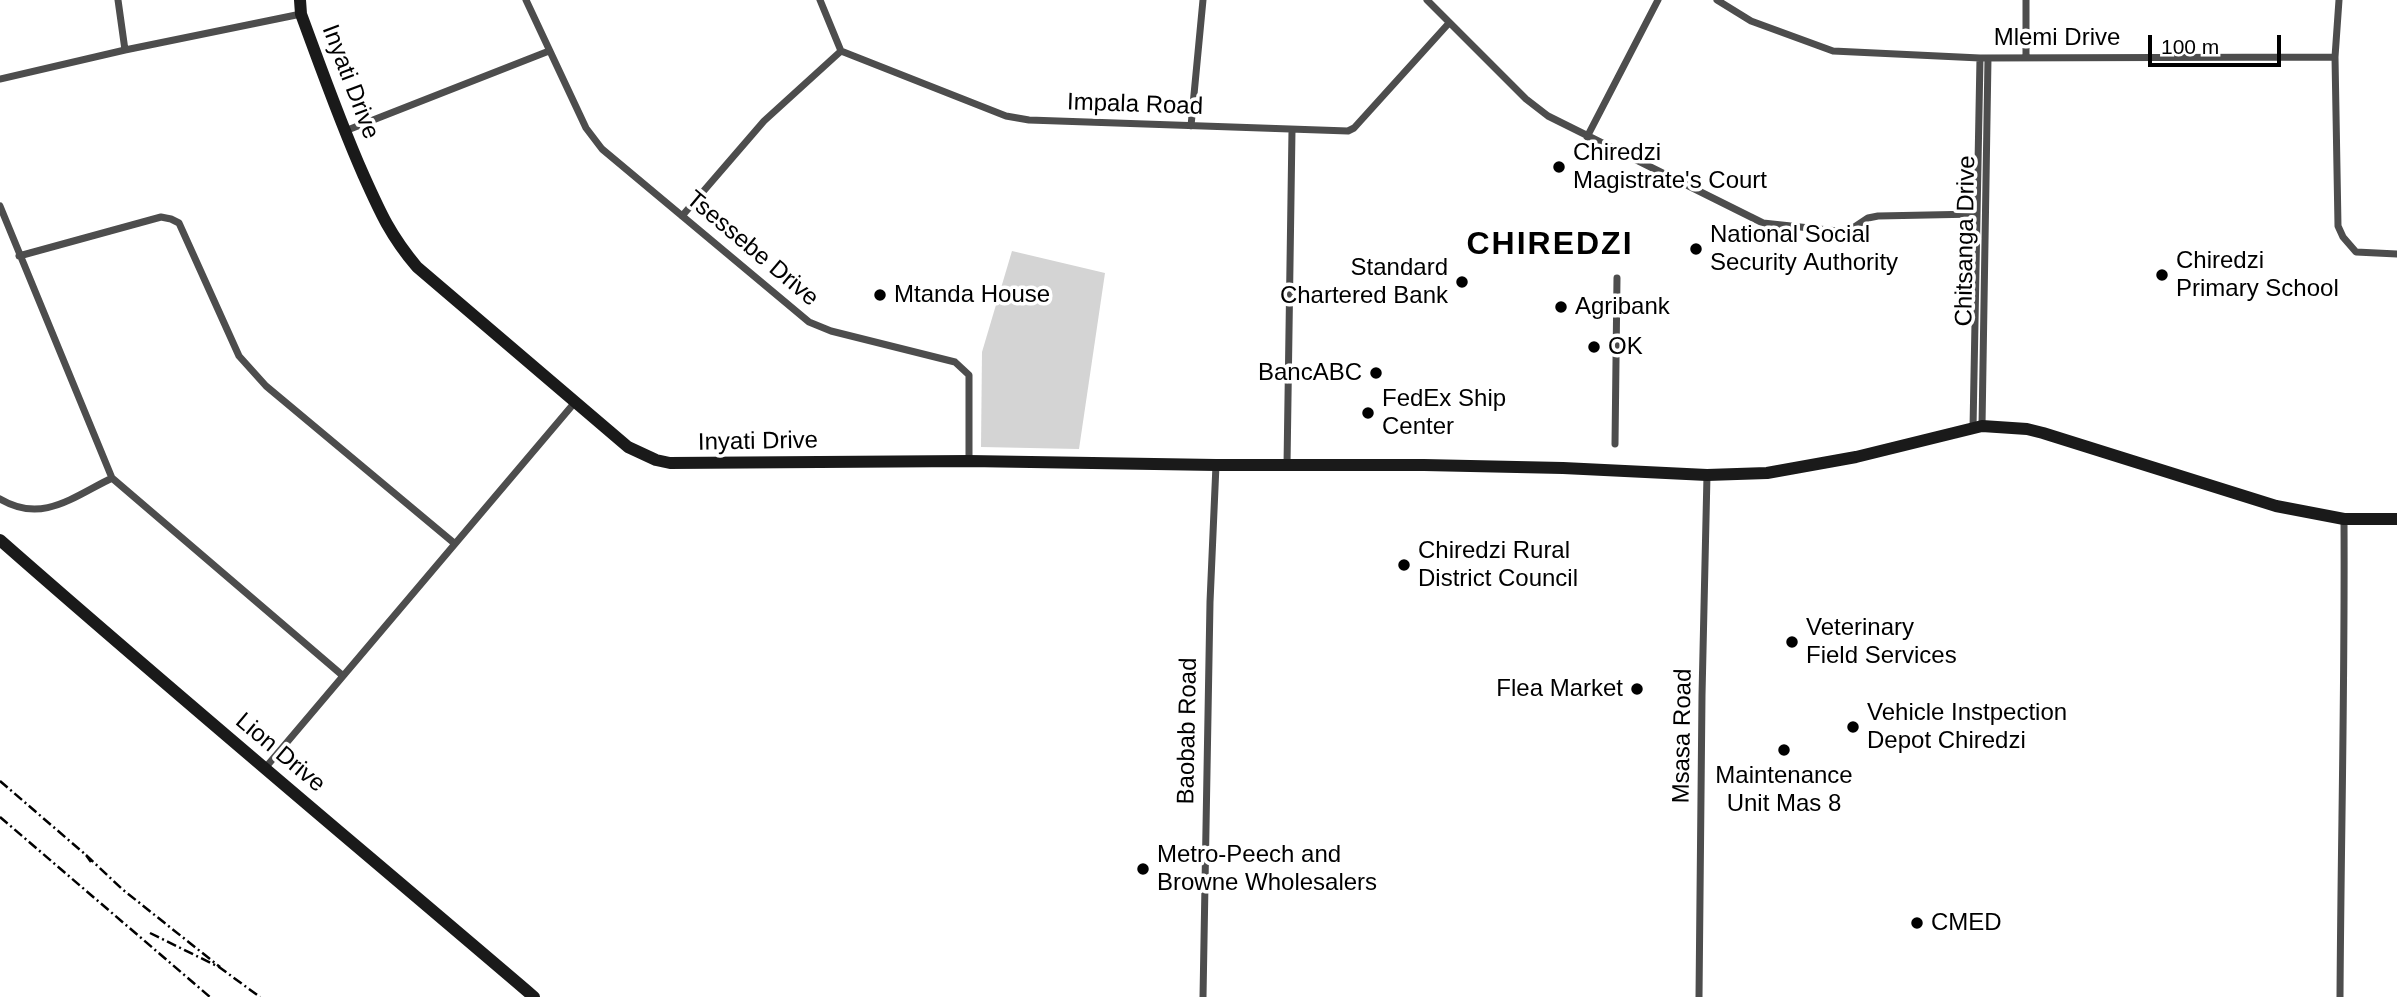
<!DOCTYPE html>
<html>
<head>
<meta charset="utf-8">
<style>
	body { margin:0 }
	#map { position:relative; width:2397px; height:997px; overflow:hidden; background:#fff; font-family:Helvetica,sans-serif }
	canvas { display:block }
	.scale { position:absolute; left:2148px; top:35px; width:133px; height:32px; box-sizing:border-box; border:4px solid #000; border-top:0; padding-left:9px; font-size:21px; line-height:24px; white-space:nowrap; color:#000; -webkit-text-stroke:5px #fff; paint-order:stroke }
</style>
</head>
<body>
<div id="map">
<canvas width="2397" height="997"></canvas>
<div class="scale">100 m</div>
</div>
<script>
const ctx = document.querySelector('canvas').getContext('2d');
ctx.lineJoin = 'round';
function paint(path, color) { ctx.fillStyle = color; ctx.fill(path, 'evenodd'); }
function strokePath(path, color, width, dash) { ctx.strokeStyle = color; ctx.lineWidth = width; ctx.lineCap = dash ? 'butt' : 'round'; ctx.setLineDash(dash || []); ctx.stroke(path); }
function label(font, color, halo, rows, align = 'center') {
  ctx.font = font + ' Helvetica,sans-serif'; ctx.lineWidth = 7; ctx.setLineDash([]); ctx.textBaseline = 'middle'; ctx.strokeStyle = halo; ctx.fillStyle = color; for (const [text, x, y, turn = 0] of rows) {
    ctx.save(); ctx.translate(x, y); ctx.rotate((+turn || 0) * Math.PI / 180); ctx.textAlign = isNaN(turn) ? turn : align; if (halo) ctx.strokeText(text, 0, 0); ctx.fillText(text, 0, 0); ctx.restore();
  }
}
paint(new Path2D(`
	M 1012,251 L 1105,273 L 1079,449 L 981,447 L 982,352 Z`), '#d4d4d4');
strokePath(new Path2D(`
	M 118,0 L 125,50
	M 526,0 L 586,128 L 602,149 L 809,322 L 831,331 L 955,362 L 969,375 L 969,461
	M 820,0 L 841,51 L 1006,116 L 1029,120 L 1348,131 L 1354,128 L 1449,23
	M 1427,0 L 1526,99 L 1548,116 L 1763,223 L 1847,232 L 1868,218 L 1878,216 L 1977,214
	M 1717,0 L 1751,21 L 1833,51 L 1980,58 L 2335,57 L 2338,226 L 2343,237 L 2356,252 L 2397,254
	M 2026,0 L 2026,57
	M 2335,57 L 2339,0
	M 0,79 L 125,50 L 301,14
	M 1191,126 L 1203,0
	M 345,131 L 549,51
	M 1587,137 L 1658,0
	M 0,206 L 112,478 L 342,675
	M 682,216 L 764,121 L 841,51
	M 19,256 L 161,217 L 171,219 L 179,223 L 239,356 L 266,386 L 454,543
	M 1982,426 L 1988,58
	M 1973,428 L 1980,58
	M 1615,444 L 1617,278
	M 1287,465 L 1292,130
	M 0,499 C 42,524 73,497 112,478
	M 266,767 L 576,401
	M 1203,997 L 1210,602 L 1216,465
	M 1699,997 L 1702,695 L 1707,475
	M 2340,997 C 2341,838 2345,678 2344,519`), '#4d4d4d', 7);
strokePath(new Path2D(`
	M 300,0 L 301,14 C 321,68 340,122 363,174 C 380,212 390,235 417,267 L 628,447 L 656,460 L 670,463 L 969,461 L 1216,465 L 1424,465 L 1563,468 L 1707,475 L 1767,473 L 1856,457 L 1982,426 L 2027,429 L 2043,433 L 2276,506 L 2344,519 L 2397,519
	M 0,540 C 176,695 356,845 534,997`), '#1a1a1a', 12);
strokePath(new Path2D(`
	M 0,781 L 86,855 L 91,862
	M 0,817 L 210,997
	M 86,855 L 122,889 L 220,967
	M 150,933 L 219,967 L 260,997`), '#000', 2.5, [10, 3.5, 2, 3.5]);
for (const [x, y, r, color] of [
	[1559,167,7,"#000"],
	[1696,249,7,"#000"],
	[2162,275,7,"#000"],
	[1462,282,7,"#000"],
	[880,295,7,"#000"],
	[1561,307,7,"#000"],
	[1594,347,7,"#000"],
	[1376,373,7,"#000"],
	[1368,413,7,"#000"],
	[1404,565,7,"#000"],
	[1792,642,7,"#000"],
	[1637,689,7,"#000"],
	[1853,727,7,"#000"],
	[1784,750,7,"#000"],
	[1143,869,7,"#000"],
	[1917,923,7,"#000"]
]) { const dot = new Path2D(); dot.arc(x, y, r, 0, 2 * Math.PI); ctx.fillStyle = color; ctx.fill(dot); strokePath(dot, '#fff', 2.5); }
label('24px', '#000', '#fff', [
	["Mlemi Drive",2057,38],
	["Inyati Drive",350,82,69],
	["Impala Road",1135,105,2],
	["Chitsanga Drive",1966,241,-89],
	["Tsessebe Drive",752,249,40],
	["Inyati Drive",758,442,-1],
	["Baobab Road",1188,731,-89],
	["Msasa Road",1683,736,-89],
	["Lion Drive",280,753,40]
]);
label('24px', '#000', '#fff', [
	["Chiredzi",1573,153],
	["Magistrate's Court",1573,181],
	["National Social",1710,235],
	["Security Authority",1710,263],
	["Chiredzi",2176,261],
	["Primary School",2176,289],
	["Standard",1448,268,"right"],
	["Chartered Bank",1448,296,"right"],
	["Mtanda House",894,295],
	["Agribank",1575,307],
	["OK",1608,347],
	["BancABC",1362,373,"right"],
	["FedEx Ship",1382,399],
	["Center",1382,427],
	["Chiredzi Rural",1418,551],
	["District Council",1418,579],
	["Veterinary",1806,628],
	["Field Services",1806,656],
	["Flea Market",1623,689,"right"],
	["Vehicle Instpection",1867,713],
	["Depot Chiredzi",1867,741],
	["Maintenance",1784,776,"center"],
	["Unit Mas 8",1784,804,"center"],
	["Metro-Peech and",1157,855],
	["Browne Wholesalers",1157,883],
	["CMED",1931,923]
], 'left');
ctx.letterSpacing = '2px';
label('bold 32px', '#000', '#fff', [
	["CHIREDZI",1550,245]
]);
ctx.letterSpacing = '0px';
</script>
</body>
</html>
